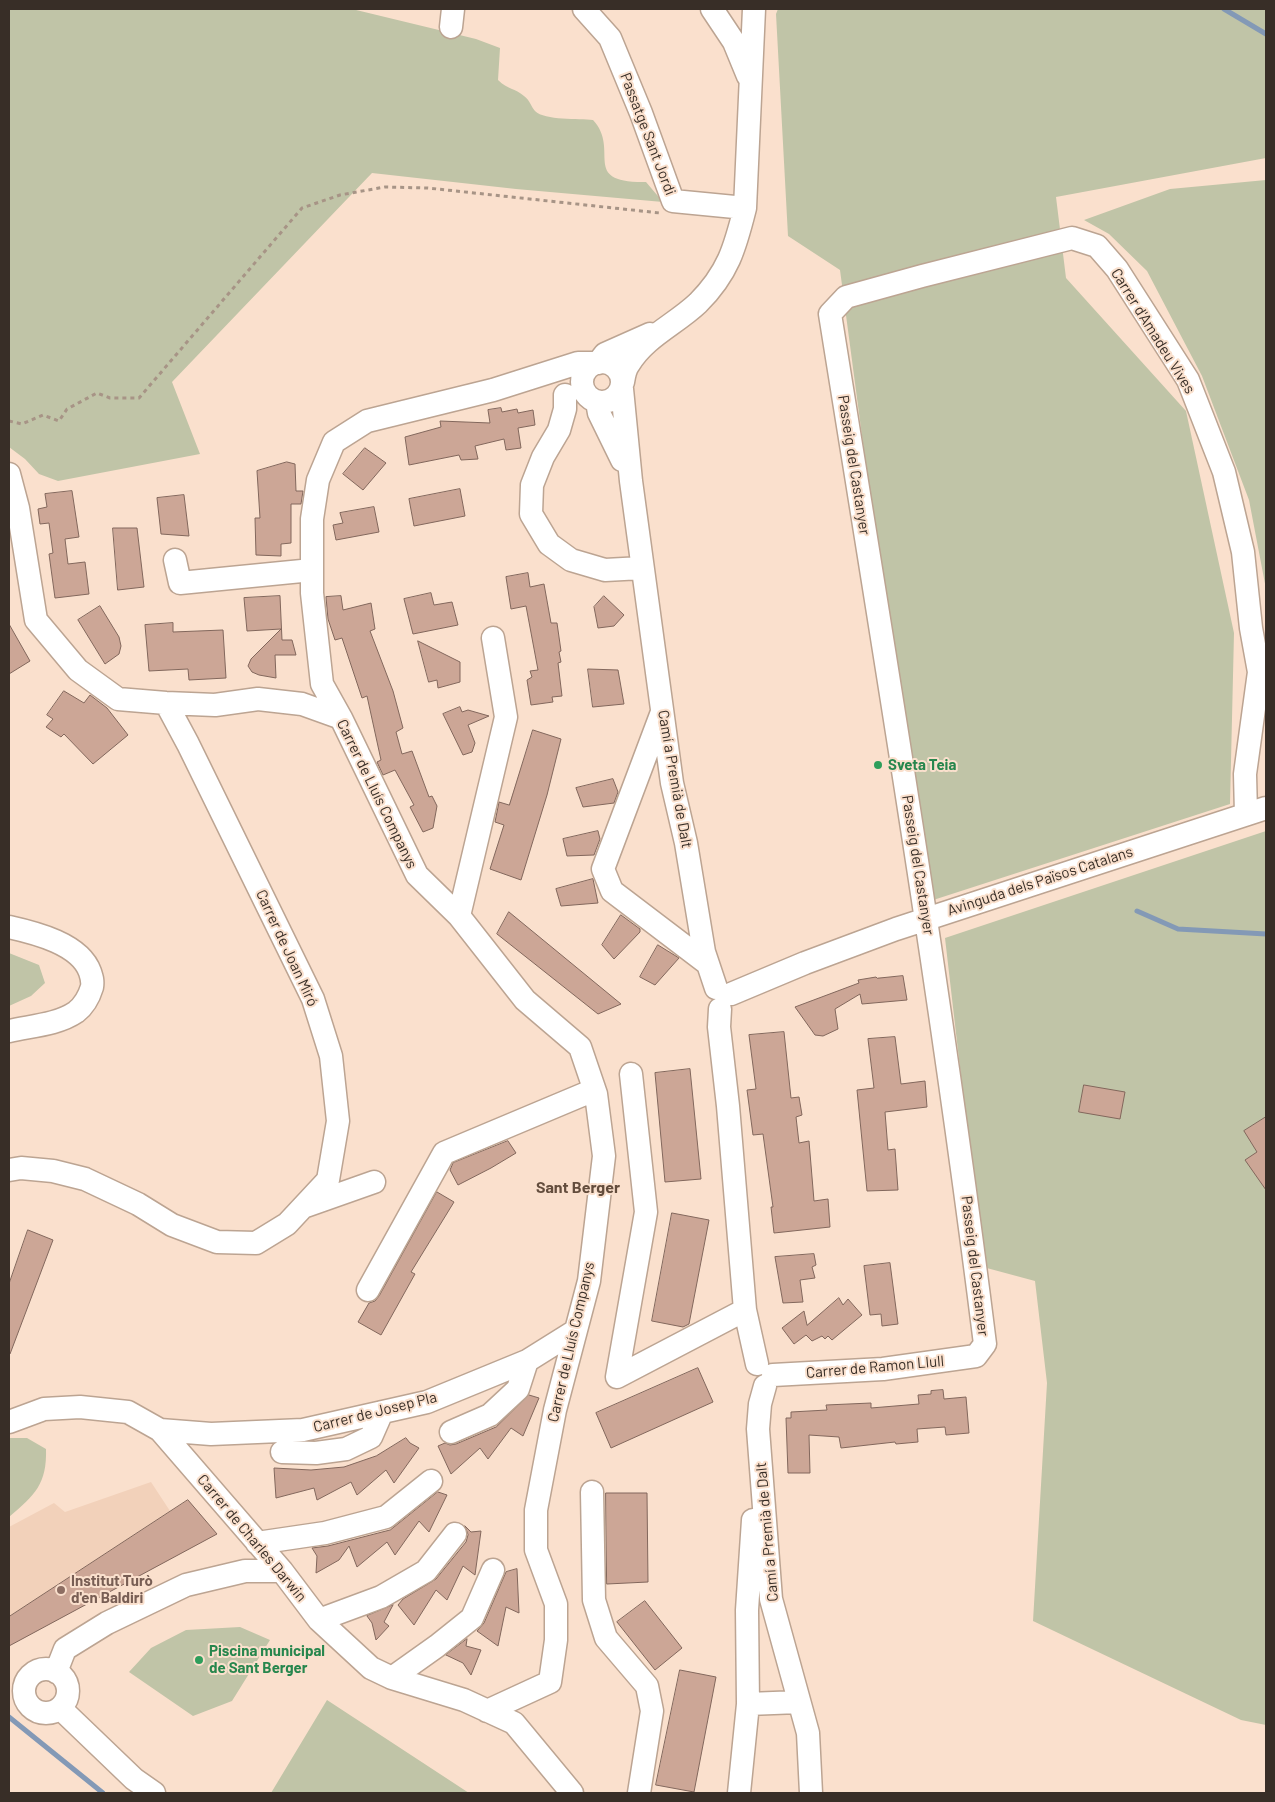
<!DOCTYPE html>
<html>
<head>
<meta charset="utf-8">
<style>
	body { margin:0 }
	#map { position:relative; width:1275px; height:1802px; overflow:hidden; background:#fae0cd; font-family:Barlow,sans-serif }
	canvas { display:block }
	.frame { position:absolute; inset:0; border:10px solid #382e27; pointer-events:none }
</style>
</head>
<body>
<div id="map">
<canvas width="1275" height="1802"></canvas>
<div class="frame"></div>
</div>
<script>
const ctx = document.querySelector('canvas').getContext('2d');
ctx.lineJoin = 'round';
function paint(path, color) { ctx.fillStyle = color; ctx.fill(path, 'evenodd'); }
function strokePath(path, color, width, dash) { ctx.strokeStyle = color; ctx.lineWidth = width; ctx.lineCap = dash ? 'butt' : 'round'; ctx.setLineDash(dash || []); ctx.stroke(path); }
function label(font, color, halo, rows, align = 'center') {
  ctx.font = font + ' Barlow,sans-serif'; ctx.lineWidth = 4; ctx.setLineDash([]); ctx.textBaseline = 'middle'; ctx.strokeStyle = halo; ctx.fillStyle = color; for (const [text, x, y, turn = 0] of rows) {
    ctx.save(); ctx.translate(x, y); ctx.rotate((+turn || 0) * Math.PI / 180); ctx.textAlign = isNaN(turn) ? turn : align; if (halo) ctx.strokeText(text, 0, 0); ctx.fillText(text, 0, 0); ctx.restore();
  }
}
paint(new Path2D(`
	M 151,1482 L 170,1511 L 188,1500 L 217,1534 L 9,1646 L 9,1527 L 54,1503 L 65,1512 Z`), '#f2d1ba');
paint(new Path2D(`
	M 9,9 L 352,9 L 476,39 L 500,48 L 498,80 C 508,90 515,88 524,96 C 530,100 531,107 535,111 C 545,121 579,118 593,120 C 621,150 579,183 646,182 L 663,202 L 516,189 L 372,173 L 172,382 L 200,454 L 58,481 L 39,474 L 25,459 L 9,447 Z
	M 778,9 L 1266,9 L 1266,158 L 1056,197 L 1066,278 L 1186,411 L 1234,633 L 1230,804 L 924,903 L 840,270 L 788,236 L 776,14 Z
	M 1266,180 L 1266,589 L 1249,500 L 1202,376 L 1147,271 L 1109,234 L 1084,220 L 1170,189 Z
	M 1266,831 L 1266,1725 L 1241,1720 L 1033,1621 L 1047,1383 L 1035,1281 L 983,1267 L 945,938 Z
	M 9,953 L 39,965 L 45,983 L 31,996 L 9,1006 Z
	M 9,1438 L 27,1438 L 46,1449 C 47,1484 35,1495 9,1517 Z
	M 240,1627 L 270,1640 L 232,1701 L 193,1716 L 129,1672 L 151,1648 L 186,1630 Z
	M 327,1700 L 469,1793 L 271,1793 Z`), '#c0c4a7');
strokePath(new Path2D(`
	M 1224,9 L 1266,34
	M 1137,911 L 1178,929 L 1266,934
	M 9,1717 L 103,1793`), '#8399b6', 5);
const building = new Path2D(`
	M 501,408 L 502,412 L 517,409 L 518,413 L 533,410 L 535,425 L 518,428 L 521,448 L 506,450 L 504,439 L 475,446 L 478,459 L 461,460 L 459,455 L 409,465 L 405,437 L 441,427 L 440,421 L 490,423 L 488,410 Z
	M 365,448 L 386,463 L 363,490 L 343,474 Z
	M 287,462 L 295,464 L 296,491 L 303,491 L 301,504 L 291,504 L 291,543 L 281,544 L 281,556 L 256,555 L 255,518 L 260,518 L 257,471 Z
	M 460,489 L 465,516 L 414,526 L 409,499 Z
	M 72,491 L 79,537 L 65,539 L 68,564 L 85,562 L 89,594 L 55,598 L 49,554 L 53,553 L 49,523 L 40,524 L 38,509 L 47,507 L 45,494 Z
	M 184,495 L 189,536 L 161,534 L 157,498 Z
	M 374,507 L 379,532 L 336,540 L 333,525 L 343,523 L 340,513 Z
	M 113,528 L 137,528 L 144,587 L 118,590 Z
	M 528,573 L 530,587 L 544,584 L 551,623 L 557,623 L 561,651 L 559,652 L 561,662 L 558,663 L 562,696 L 552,697 L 553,702 L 531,705 L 527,680 L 532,677 L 530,671 L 538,670 L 526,606 L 511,609 L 506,577 Z
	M 431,593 L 434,605 L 452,602 L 458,625 L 413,634 L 404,599 Z
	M 280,596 L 282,640 L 292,640 L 296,655 L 275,655 L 276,678 L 259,675 L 252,672 L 248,666 L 251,659 L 281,629 L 247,631 L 244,598 Z
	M 341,596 L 343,610 L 371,603 L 375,629 L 370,631 L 393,691 L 403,728 L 396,732 L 402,754 L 412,751 L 429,797 L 432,796 L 437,806 L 433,828 L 423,832 L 410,807 L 414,805 L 395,770 L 383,775 L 377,762 L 381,760 L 367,696 L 362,698 L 342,638 L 335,640 L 328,619 L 326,597 Z
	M 604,596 L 624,615 L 614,626 L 598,628 L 594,607 Z
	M 100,606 L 119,637 L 121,646 L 119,654 L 105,664 L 78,620 Z
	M 173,623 L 173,632 L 223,630 L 226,678 L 189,680 L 188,669 L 149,671 L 145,625 Z
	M 9,624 L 30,661 L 9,674 Z
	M 418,641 L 460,662 L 460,682 L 438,688 L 437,680 L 429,682 Z
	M 588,669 L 618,670 L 624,704 L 593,707 Z
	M 64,691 L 84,703 L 90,695 L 107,708 L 128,735 L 93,764 L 64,734 L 61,737 L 46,727 L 53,719 L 47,715 Z
	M 460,707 L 462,712 L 468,710 L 489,716 L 468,725 L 475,743 L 472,752 L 463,755 L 443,714 Z
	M 533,730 L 561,739 L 547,795 L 521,880 L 490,869 L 504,825 L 495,822 L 499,802 L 509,805 Z
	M 613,779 L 618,792 L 614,803 L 583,807 L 576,788 Z
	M 598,831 L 600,839 L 594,855 L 567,856 L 563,839 Z
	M 593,879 L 598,903 L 561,906 L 556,889 Z
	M 509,912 L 621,1004 L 598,1014 L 497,934 Z
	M 621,915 L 640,929 L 640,932 L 614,959 L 602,945 Z
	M 658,945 L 679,958 L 655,985 L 640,977 Z
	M 903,976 L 907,1000 L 862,1004 L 860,994 L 835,1009 L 838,1029 L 823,1036 L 815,1035 L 795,1007 L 859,983 L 858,980 L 876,977 L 877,978 Z
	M 784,1032 L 791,1098 L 799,1097 L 802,1115 L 796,1117 L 799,1143 L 809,1141 L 814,1201 L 828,1199 L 830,1227 L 774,1233 L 771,1207 L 773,1207 L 763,1134 L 753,1135 L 747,1090 L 756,1089 L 749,1035 Z
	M 895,1037 L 901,1084 L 925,1081 L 927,1107 L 885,1112 L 888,1150 L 895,1149 L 898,1190 L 867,1191 L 857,1090 L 874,1088 L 868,1039 Z
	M 690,1069 L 701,1179 L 665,1182 L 655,1073 Z
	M 1084,1085 L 1125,1092 L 1120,1119 L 1079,1112 Z
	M 1266,1117 L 1266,1190 L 1245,1160 L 1257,1152 L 1244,1131 Z
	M 508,1141 L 516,1153 L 491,1168 L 458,1185 L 450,1170 L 453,1163 Z
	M 437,1192 L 454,1202 L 411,1272 L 415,1274 L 381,1335 L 358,1322 L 369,1303 L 375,1301 L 379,1296 Z
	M 672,1213 L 709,1220 L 689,1324 L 683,1327 L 652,1321 Z
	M 28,1230 L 53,1240 L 10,1354 L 9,1354 L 9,1284 Z
	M 814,1254 L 816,1265 L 812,1267 L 815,1278 L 800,1280 L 803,1302 L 783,1303 L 775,1257 Z
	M 890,1263 L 898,1324 L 882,1326 L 881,1314 L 870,1315 L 864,1266 Z
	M 839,1298 L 843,1305 L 848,1299 L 862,1315 L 832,1340 L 828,1336 L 825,1339 L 822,1336 L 812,1341 L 806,1335 L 794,1344 L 782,1328 L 804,1311 L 807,1325 Z
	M 698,1368 L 713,1402 L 611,1448 L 596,1413 Z
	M 943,1390 L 944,1399 L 966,1397 L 969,1433 L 946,1435 L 945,1427 L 917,1429 L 918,1442 L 896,1444 L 895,1442 L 841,1448 L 839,1437 L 809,1435 L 810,1473 L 788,1473 L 786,1418 L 791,1418 L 791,1412 L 827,1410 L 826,1405 L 871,1403 L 871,1408 L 919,1404 L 918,1395 L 931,1394 L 931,1391 Z
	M 529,1395 L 539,1398 L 523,1436 L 511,1428 L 488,1459 L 480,1448 L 451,1474 L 438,1446 L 445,1443 L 450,1445 L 456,1444 L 496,1427 Z
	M 406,1438 L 410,1443 L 419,1448 L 394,1483 L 386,1470 L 357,1495 L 351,1482 L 317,1500 L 314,1488 L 276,1498 L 274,1468 L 311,1470 L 344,1467 L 376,1456 Z
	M 438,1492 L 447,1495 L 429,1532 L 419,1521 L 395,1555 L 387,1542 L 357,1567 L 349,1546 L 339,1560 L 316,1573 L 317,1556 L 312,1548 L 328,1546 L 390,1530 Z
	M 606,1493 L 647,1493 L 648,1582 L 607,1584 Z
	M 188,1500 L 217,1534 L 9,1646 L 9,1617 Z
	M 465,1526 L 471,1532 L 481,1531 L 475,1575 L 463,1566 L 447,1600 L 436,1590 L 414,1625 L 398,1605 L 403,1599 L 436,1579 L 466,1542 L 468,1535 Z
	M 517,1569 L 519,1613 L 506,1607 L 498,1646 L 477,1631 L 484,1623 L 506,1572 Z
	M 645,1601 L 682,1648 L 655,1670 L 617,1622 Z
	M 393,1605 L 384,1622 L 389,1626 L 376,1640 L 372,1623 L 367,1616 Z
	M 467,1639 L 466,1646 L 481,1650 L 471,1675 L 463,1663 L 446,1655 Z
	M 680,1670 L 716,1677 L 694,1792 L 656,1785 Z`);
paint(building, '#cca696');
strokePath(building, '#82675c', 1);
const minor = new Path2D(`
	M 584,9 L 610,38 L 641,113 L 673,201 L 745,208
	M 712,9 L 734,42 L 748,76
	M 451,27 L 453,9
	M582 382a20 20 0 1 1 40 0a20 20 0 1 1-40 0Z
	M 598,363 L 605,354 L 650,334
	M 623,382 C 624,376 625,369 629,364 C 645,337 676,324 698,303 C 728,273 735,248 745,208 L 754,9
	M 622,389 L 631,481 L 672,783 L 686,843 L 704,952 L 716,988
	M 565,395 L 565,409 L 559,430 L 543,457 L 532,485 L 531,514 L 549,544 L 571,560 L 605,570 L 642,568
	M 597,402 L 599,413 L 622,460
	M 9,474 L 18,508 L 36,620 L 78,670 L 118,699 L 166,703 L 215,705 L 258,699 L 302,704 L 341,718
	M 175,560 L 180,583 L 312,570
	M 662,712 L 603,869 L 612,891 L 708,964
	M 459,916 L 506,717 L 493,638
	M 9,927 C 36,933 80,944 90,972 C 92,978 93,981 92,987 C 89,997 85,1005 76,1012 C 57,1025 30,1026 9,1031
	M 731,994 L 805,963 L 896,929 L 1266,808
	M 720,1009 L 719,1027 L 728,1106 L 745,1310 L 757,1364
	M 631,1074 L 646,1212 L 617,1377 L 745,1310
	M 9,1170 L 21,1168 L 53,1171 L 85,1179 L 138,1204 L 172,1225 L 217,1242 L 256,1243 L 287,1224 L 328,1180 L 338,1121 L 331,1056 L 313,999 L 188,744 L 166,703
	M 306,1206 L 374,1182
	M 368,1290 L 444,1153 L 594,1090
	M 773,1375 L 883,1369 L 976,1356 L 985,1344 C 942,999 885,657 830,314 L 846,297 L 922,276 L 1072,238 L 1097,246 L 1117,269 L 1188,380 L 1224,472 L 1243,552 L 1251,628 L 1259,672 L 1245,774 L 1246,814
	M 765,1386 L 760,1404 L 758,1429 L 771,1599 L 808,1733 L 811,1793
	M 9,1422 L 44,1409 L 80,1407 L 128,1412 L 160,1430 L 282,1571 L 319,1620 L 371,1668 L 392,1678 L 464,1700 L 514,1723 L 572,1793
	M 160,1430 L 211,1434 L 303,1430 L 427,1402 L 527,1361 L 575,1331
	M 451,1432 L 490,1415 L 518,1389 L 527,1361
	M 282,1452 L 316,1453 L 346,1449 L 371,1437 L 382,1412
	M 592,1492 L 594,1600 L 606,1638 L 647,1686 L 652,1711 L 639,1793
	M 257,1543 L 325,1533 L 386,1517 L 431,1481
	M 319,1620 L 381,1597 L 426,1571 L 455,1534
	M24 1691a22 22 0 1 1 44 0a22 22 0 1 1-44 0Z
	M 56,1672 L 65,1649 L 107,1623 L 186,1585 L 245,1571 L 282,1571
	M 392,1678 L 437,1646 L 472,1618 L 493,1570
	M 748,1704 L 799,1702
	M 60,1708 L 134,1779 L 154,1793
	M 487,1711 L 550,1682 L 556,1640 L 556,1604 L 536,1550 L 536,1510 L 555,1410 L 589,1281 L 604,1156 L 596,1094 L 580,1047 L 525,1000 L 459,916 L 417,875 L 341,718 L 322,684 L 312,593 L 312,519 L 318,480 L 334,442 L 367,421 L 493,390 L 578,363 L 596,363
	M 739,1793 L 748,1704 L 747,1610 L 753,1520`);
strokePath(minor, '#bca492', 25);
strokePath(new Path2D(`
	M 9,421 L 22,424 L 43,415 L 59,421 L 67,409 L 97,393 L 110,398 L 139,398 L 302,208 L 340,195 L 385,187 L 428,188 L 660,213`), '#a79486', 3, [4, 4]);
strokePath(minor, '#fff', 22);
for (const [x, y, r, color] of [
	[878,765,5,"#2e9e5b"],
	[61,1590,5,"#8d6e63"],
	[199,1660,5,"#2e9e5b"]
]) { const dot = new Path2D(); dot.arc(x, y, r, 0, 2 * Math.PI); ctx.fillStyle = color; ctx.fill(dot); strokePath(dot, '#fae0cd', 2); }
label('15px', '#382e27', '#fae0cd', [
	["Passatge Sant Jordi",648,134,69],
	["Carrer d'Amadeu Vives",1153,331,58],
	["Passeig del Castanyer",854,465,81],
	["Camí a Premià de Dalt",675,779,80],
	["Carrer de Lluís Companys",377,794,64],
	["Passeig del Castanyer",918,865,81],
	["Avinguda dels Països Catalans",1040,881,-18],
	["Carrer de Joan Miró",287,948,65],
	["Passeig del Castanyer",975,1266,83],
	["Carrer de Lluís Companys",571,1342,-77],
	["Carrer de Ramon Llull",875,1367,-5],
	["Carrer de Josep Pla",375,1412,-14],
	["Camí a Premià de Dalt",767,1532,-95],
	["Carrer de Charles Darwin",252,1538,50]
]);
label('bold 15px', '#27864d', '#fae0cd', [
	["Sveta Teia",888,765],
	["Piscina municipal",209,1651],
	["de Sant Berger",209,1668]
], 'left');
label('bold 15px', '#785e54', '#fae0cd', [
	["Institut Turò",71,1581],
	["d'en Baldiri",71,1598]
], 'left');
label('bold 16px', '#634d3d', '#fae0cd', [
	["Sant Berger",578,1188]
]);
</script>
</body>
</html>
